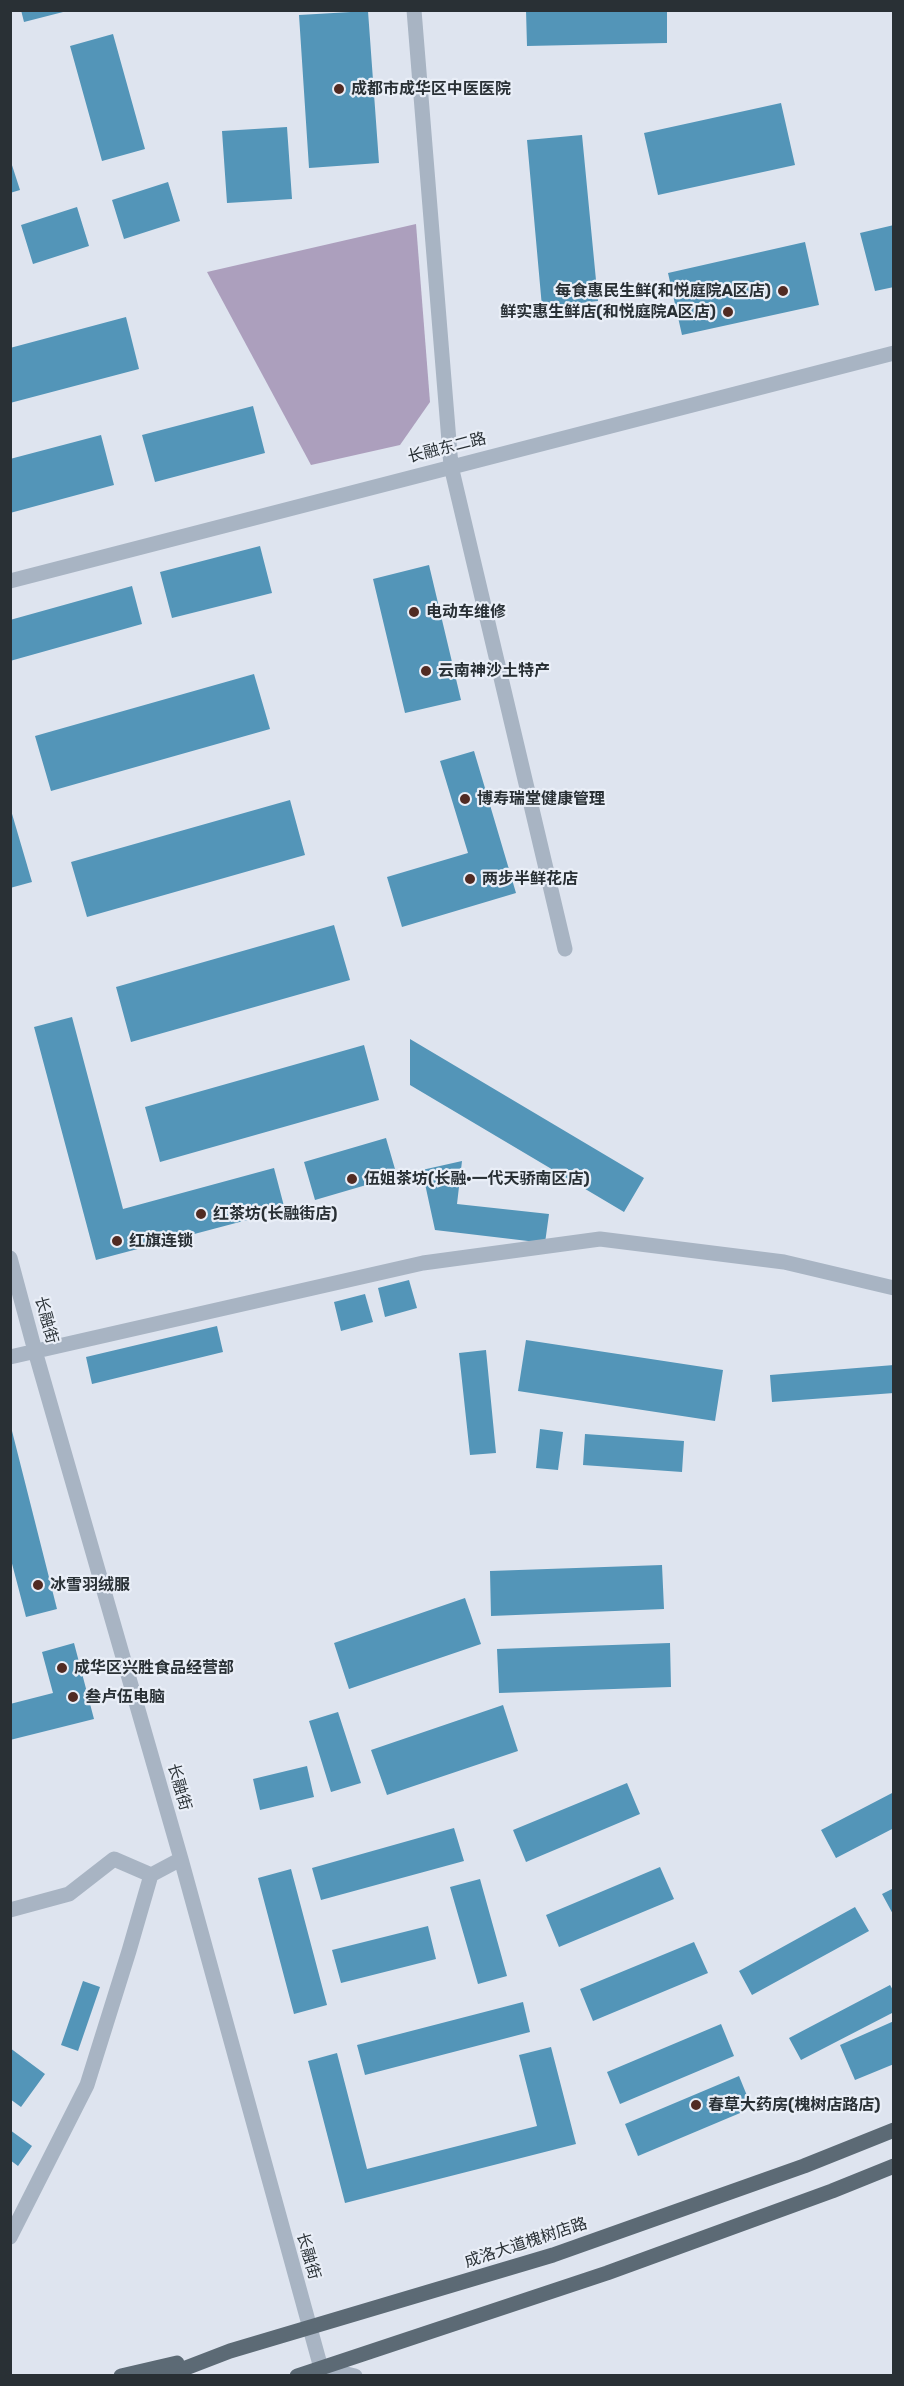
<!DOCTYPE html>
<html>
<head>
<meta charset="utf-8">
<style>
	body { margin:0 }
	#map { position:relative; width:904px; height:2386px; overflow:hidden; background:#dee4ef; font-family:Rubik,sans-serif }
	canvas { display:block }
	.frame { position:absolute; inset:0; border:12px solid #293035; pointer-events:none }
</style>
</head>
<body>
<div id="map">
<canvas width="904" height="2386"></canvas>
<div class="frame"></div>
</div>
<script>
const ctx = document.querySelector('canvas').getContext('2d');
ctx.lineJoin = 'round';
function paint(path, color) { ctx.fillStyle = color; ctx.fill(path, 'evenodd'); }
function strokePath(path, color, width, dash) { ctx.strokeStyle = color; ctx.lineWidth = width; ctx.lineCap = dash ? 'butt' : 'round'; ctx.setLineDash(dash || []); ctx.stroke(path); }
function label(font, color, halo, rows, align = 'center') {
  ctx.font = font + ' Rubik,"Noto Sans SC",sans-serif'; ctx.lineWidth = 4.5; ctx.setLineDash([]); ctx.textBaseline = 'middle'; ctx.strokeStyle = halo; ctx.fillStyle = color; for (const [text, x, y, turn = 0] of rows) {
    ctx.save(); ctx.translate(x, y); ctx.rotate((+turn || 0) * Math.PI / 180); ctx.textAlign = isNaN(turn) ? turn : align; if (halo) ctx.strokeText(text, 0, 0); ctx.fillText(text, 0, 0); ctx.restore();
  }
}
paint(new Path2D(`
	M 416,224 L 430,402 L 400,445 L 311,465 L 207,272 Z`), '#ac9fbd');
paint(new Path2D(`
	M 21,10 L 67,10 L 67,11 L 24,22 Z
	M 526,10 L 667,10 L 667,43 L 527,46 Z
	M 368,11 L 379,163 L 309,168 L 299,15 Z
	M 113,34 L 145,149 L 102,161 L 70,46 Z
	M 781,103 L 795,165 L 658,195 L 644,133 Z
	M 287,127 L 292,199 L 227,203 L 222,131 Z
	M 582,135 L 598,301 L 542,307 L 527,140 Z
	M 10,159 L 20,190 L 10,193 Z
	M 168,182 L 180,221 L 124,239 L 112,200 Z
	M 77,207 L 89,246 L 33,264 L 21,225 Z
	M 894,225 L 894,287 L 875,291 L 860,233 Z
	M 805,242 L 819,305 L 682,335 L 668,273 Z
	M 126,317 L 139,369 L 10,403 L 10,348 Z
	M 253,406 L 265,453 L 155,482 L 142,435 Z
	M 101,435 L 114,485 L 10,513 L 10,459 Z
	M 260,546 L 272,593 L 172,618 L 160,572 Z
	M 429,565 L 461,700 L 405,713 L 373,579 Z
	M 132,586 L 142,624 L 10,661 L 10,620 Z
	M 254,674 L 270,729 L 51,791 L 35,736 Z
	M 474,751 L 516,893 L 402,927 L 387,877 L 468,853 L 440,761 Z
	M 290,800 L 305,855 L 87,917 L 71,862 Z
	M 10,807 L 32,882 L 10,888 Z
	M 334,925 L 350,980 L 131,1042 L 116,987 Z
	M 72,1017 L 123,1209 L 274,1168 L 285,1210 L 96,1260 L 34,1027 Z
	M 410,1039 L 644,1178 L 624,1212 L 410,1085 Z
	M 364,1045 L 379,1100 L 160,1162 L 145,1107 Z
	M 386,1138 L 397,1176 L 315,1200 L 304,1162 Z
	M 462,1161 L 457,1204 L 549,1214 L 545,1243 L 435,1230 L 422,1170 Z
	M 409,1280 L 417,1308 L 385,1317 L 378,1288 Z
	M 365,1294 L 373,1322 L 341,1331 L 334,1302 Z
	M 217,1326 L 223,1352 L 92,1384 L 86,1357 Z
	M 526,1340 L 723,1370 L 715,1421 L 518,1391 Z
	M 486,1350 L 496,1453 L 470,1455 L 459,1353 Z
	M 894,1365 L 894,1393 L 772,1402 L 770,1375 Z
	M 11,1427 L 57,1609 L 26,1617 L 10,1556 Z
	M 540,1429 L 563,1432 L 558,1470 L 536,1468 Z
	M 585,1434 L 684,1441 L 682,1472 L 583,1465 Z
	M 662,1565 L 664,1609 L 491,1616 L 490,1571 Z
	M 465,1598 L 481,1644 L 349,1689 L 334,1643 Z
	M 74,1643 L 94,1719 L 10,1740 L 10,1704 L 53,1693 L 42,1652 Z
	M 670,1643 L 671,1687 L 499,1693 L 497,1649 Z
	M 503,1705 L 518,1751 L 387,1795 L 371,1750 Z
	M 338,1712 L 361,1783 L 331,1792 L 309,1721 Z
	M 307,1766 L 314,1797 L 260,1810 L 253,1779 Z
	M 627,1783 L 640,1814 L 526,1862 L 513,1830 Z
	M 894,1792 L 894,1828 L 836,1858 L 821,1830 Z
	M 454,1828 L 464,1861 L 321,1900 L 312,1868 Z
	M 660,1867 L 674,1899 L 559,1947 L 546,1915 Z
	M 291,1869 L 327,2005 L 294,2014 L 258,1878 Z
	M 480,1879 L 507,1976 L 478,1984 L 450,1887 Z
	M 894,1888 L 894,1916 L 882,1894 Z
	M 855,1907 L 869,1931 L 752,1995 L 739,1971 Z
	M 428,1926 L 436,1959 L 341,1983 L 332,1950 Z
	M 694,1942 L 708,1973 L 593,2021 L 580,1989 Z
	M 83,1981 L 100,1987 L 78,2051 L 61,2045 Z
	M 890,1985 L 894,1992 L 894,2012 L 801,2060 L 789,2038 Z
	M 523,2002 L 530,2032 L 365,2075 L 357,2045 Z
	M 894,2021 L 894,2064 L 855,2080 L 840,2045 Z
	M 721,2024 L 734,2056 L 620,2104 L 607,2072 Z
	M 551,2047 L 576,2144 L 345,2203 L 308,2061 L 337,2053 L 367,2169 L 537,2126 L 519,2055 Z
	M 10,2048 L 45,2074 L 21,2107 L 10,2099 Z
	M 739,2076 L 752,2108 L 638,2156 L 625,2124 Z
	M 10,2130 L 32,2146 L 18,2166 L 10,2160 Z`), '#5395b8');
strokePath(new Path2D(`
	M 414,10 L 451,466 L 565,949
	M 10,581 L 894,353
	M 10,1258 L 35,1351 L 181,1859 L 321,2368 L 355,2376
	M 10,1357 L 423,1263 L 600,1239 L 784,1262 L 894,1288
	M 10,1910 L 69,1894 L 114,1859 L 151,1875
	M 10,2237 L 87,2085 L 129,1951 L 151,1875 L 181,1859`), '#a8b4c3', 15);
strokePath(new Path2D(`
	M 121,2376 L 177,2363
	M 165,2376 L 230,2351 L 553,2255 L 804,2166 L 894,2130
	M 297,2376 L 607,2273 L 832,2191 L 894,2166`), '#5c6a75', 15);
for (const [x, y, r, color] of [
	[339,89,6,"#512b23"],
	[783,291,6,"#512b23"],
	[728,312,6,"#512b23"],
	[414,612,6,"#512b23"],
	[426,671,6,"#512b23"],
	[465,799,6,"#512b23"],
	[470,879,6,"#512b23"],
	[352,1179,6,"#512b23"],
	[201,1214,6,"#512b23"],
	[117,1241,6,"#512b23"],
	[38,1585,6,"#512b23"],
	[62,1668,6,"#512b23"],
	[73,1697,6,"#512b23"],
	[696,2105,6,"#512b23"]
]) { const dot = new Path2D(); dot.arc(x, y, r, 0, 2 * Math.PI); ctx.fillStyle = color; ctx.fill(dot); strokePath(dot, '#e9eef7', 2); }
label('bold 16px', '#293035', '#e9eef7', [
	["成都市成华区中医医院",351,89],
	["每食惠民生鲜(和悦庭院A区店)",771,291,"right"],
	["鲜实惠生鲜店(和悦庭院A区店)",716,312,"right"],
	["电动车维修",426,612],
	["云南神沙土特产",438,671],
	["博寿瑞堂健康管理",477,799],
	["两步半鲜花店",482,879],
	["伍姐茶坊(长融·一代天骄南区店)",364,1179],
	["红茶坊(长融街店)",213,1214],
	["红旗连锁",129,1241],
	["冰雪羽绒服",50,1585],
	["成华区兴胜食品经营部",74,1668],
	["叁卢伍电脑",85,1697],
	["春草大药房(槐树店路店)",708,2105]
], 'left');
label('16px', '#293035', '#e9eef7', [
	["长融东二路",447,448,-14],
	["长融街",46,1320,75],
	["长融街",179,1787,74],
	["成洛大道槐树店路",526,2243,-18],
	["长融街",308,2256,74]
]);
</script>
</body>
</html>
